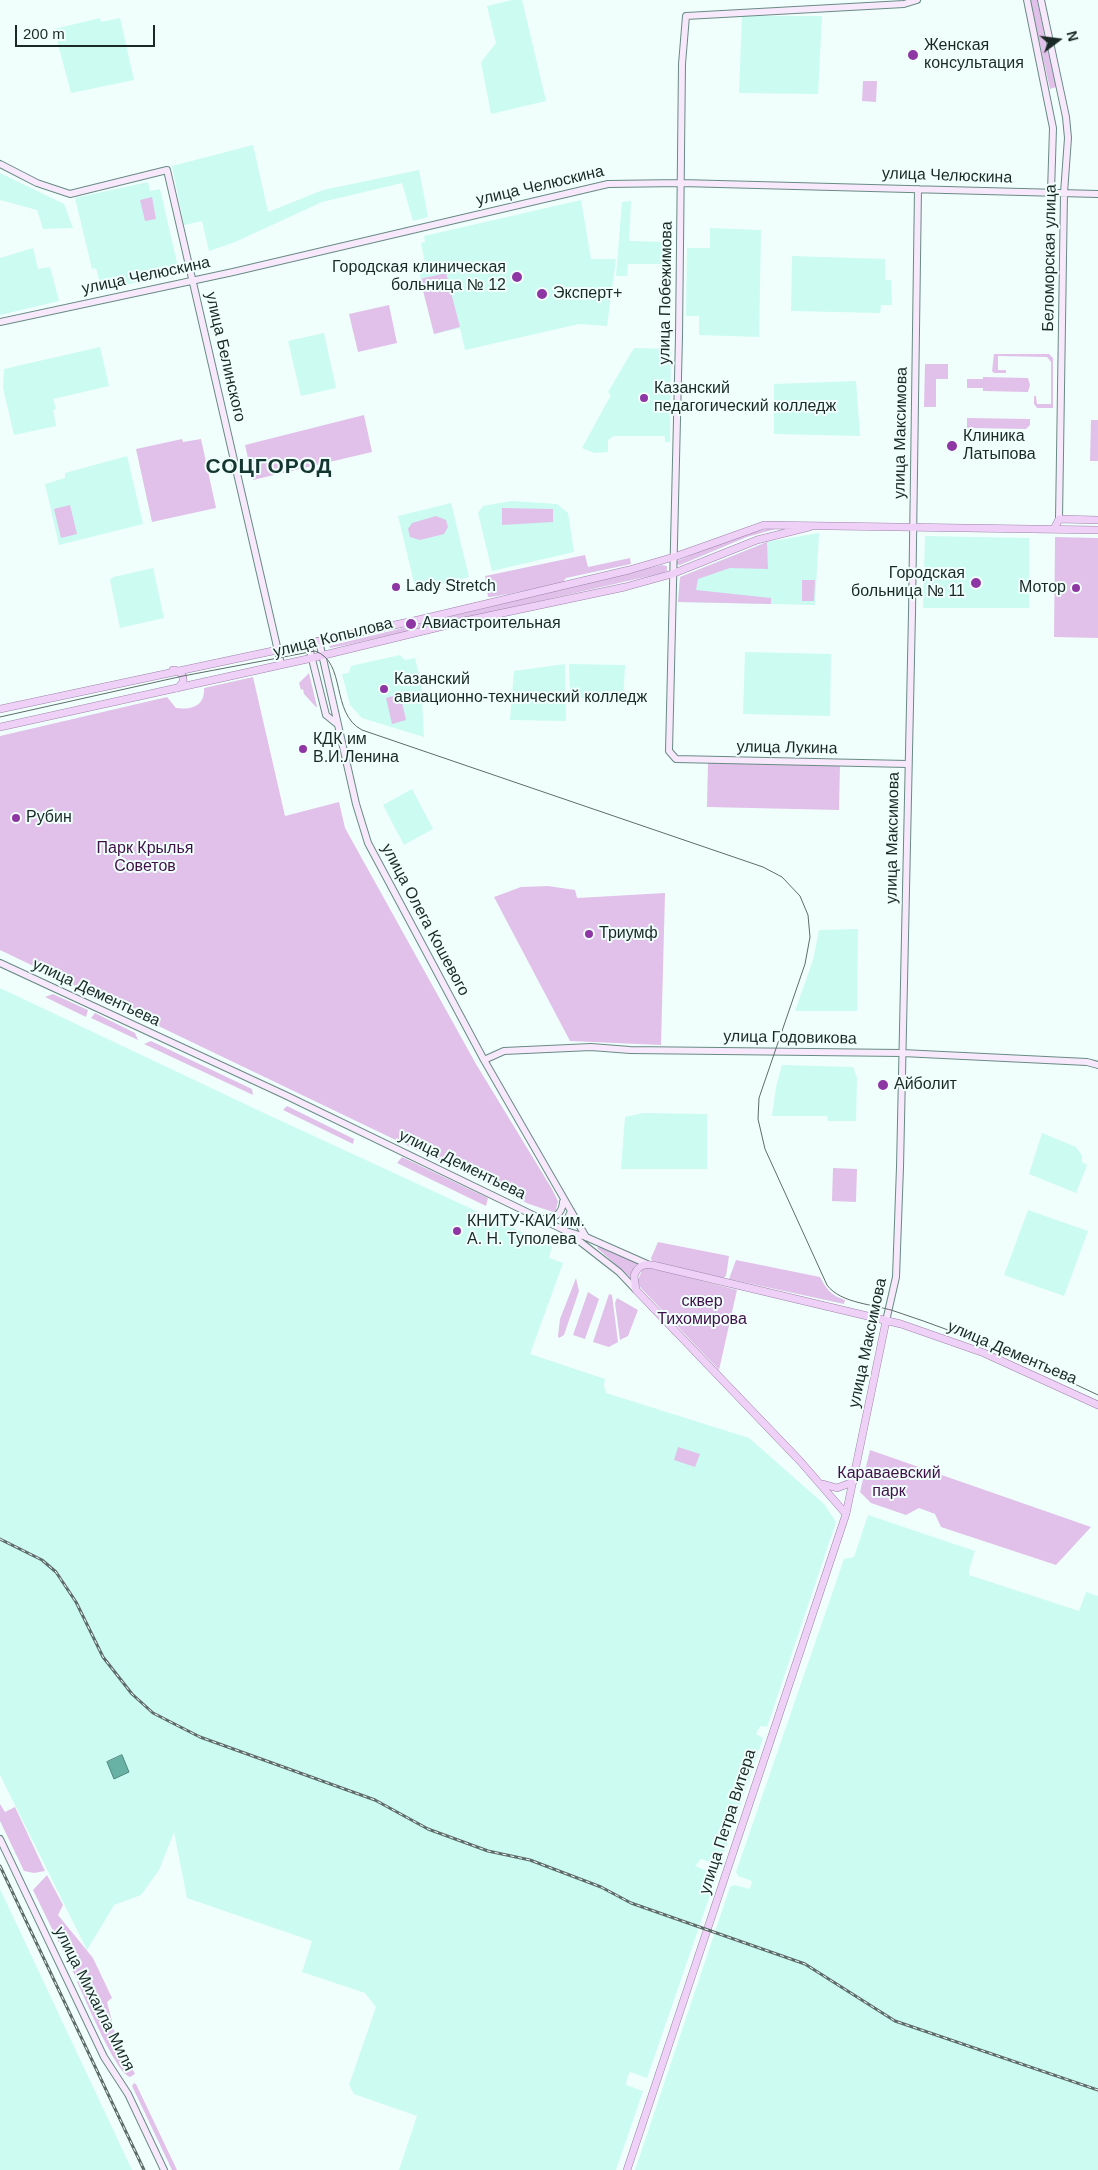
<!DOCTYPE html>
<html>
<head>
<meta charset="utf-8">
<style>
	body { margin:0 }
	#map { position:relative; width:1098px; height:2170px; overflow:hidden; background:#f0fffc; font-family:Helvetica,sans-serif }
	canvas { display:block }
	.north { position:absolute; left:1033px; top:15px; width:50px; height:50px; -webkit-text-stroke:4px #f0fffc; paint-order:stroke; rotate:75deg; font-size:14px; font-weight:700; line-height:20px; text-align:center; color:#1b2926 }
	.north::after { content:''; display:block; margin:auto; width:18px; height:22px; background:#1b2926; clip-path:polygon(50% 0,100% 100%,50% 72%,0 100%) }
	.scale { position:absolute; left:15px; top:25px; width:140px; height:22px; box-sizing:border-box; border:2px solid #1b2926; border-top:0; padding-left:6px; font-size:15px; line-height:18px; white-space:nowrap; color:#1b2926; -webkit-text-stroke:4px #f0fffc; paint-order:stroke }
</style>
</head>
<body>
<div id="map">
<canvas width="1098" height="2170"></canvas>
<div class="north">N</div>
<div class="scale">200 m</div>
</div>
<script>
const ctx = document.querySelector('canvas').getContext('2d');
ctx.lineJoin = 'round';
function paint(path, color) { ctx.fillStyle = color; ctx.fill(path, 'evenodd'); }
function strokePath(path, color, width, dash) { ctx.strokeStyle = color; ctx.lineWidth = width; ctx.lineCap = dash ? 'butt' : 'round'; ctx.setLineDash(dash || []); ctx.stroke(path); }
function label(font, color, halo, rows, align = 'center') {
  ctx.font = font + ' Helvetica,sans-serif'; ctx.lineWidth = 4; ctx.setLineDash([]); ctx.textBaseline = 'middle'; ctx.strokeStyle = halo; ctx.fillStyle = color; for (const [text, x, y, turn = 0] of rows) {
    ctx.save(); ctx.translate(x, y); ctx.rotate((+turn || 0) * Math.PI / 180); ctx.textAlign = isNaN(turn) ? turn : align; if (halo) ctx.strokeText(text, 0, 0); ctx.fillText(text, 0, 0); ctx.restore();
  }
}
paint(new Path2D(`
	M 512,0 L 522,0 L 546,101 L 491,114 L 481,62 L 496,43 L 487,6 Z
	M 742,16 L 822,16 L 818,94 L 739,93 Z
	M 100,18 L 101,22 L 120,18 L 134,80 L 71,93 L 54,29 Z
	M 253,145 L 268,212 L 323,190 L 419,170 L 428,217 L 413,221 L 402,183 L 322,202 L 235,242 L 209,251 L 202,221 L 184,225 L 172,166 Z
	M 0,173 L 64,204 L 73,228 L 43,229 L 37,210 L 0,200 Z
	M 148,182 L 150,191 L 160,189 L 178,267 L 168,270 L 169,274 L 102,291 L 96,268 L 92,269 L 75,198 Z
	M 581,200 L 591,259 L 616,259 L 607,326 L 579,324 L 465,350 L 460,328 L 434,334 L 418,267 L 418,265 L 425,263 L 421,243 L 425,242 L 424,236 Z
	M 631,201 L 629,241 L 670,242 L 671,264 L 628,264 L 627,276 L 616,276 L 622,202 Z
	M 710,228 L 761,230 L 759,337 L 699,335 L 699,316 L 686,316 L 687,248 L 710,248 Z
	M 33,248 L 38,269 L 50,267 L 59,301 L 0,315 L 0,258 Z
	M 792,256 L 885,259 L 885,280 L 891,280 L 892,305 L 881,305 L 880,313 L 791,311 Z
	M 324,333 L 336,388 L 301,396 L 288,341 Z
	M 100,347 L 109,386 L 53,399 L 56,409 L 53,410 L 56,426 L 14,435 L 3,388 L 4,369 Z
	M 634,348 L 671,349 L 670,442 L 665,442 L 665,436 L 614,436 L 608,440 L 608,452 L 594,453 L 582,448 L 611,395 L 608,392 Z
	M 856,381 L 860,436 L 774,434 L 774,384 Z
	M 127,456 L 143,524 L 59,545 L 45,484 L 65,478 L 65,473 Z
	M 512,501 L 557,504 L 568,513 L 574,552 L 492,571 L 478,513 L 483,506 Z
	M 451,503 L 469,577 L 416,591 L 398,516 Z
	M 819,533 L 815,605 L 678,602 L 680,577 L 767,542 Z
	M 925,536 L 1029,538 L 1029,608 L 923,608 Z
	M 153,568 L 164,618 L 120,628 L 110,580 L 113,577 Z
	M 745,652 L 831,654 L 830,716 L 743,714 Z
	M 400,655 L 405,660 L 415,658 L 421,682 L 424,737 L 362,718 L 350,705 L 342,674 L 349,673 L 351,666 Z
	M 565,664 L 566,721 L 510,720 L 514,671 Z
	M 569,664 L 625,665 L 623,701 L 581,698 L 581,694 L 570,694 Z
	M 412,789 L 433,829 L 404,845 L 383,805 Z
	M 858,929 L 857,1011 L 795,1011 L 813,960 L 819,930 Z
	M 0,988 L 266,1114 L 552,1246 L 549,1258 L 563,1263 L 530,1354 L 605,1379 L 604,1386 L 606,1393 L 749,1438 L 824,1504 L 836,1522 L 767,1727 L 760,1726 L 756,1734 L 763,1738 L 720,1865 L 701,1859 L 695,1866 L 717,1875 L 647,2078 L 630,2072 L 627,2078 L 626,2085 L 643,2091 L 616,2170 L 399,2170 L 417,2116 L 354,2094 L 349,2085 L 376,2007 L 365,1993 L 302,1972 L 312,1941 L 187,1898 L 174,1832 L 159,1870 L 141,1895 L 114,1905 L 87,1950 L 0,1775 Z
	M 782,1065 L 853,1067 L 857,1078 L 856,1121 L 828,1121 L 827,1116 L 772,1116 L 776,1087 Z
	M 643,1113 L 707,1114 L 707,1169 L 621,1169 L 625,1117 Z
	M 1042,1133 L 1076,1147 L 1082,1156 L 1082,1162 L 1087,1165 L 1076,1193 L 1029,1174 Z
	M 1028,1210 L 1088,1231 L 1064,1296 L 1004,1275 Z
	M 868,1515 L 975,1551 L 969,1570 L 969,1575 L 1079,1611 L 1086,1592 L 1098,1596 L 1098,2170 L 635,2170 L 730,1887 L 734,1885 L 750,1889 L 752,1881 L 738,1876 L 736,1872 L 844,1559 L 854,1557 Z
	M 0,1889 L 132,2170 L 0,2170 Z`), '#ccfbf2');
paint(new Path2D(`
	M 1030,0 L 1037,0 L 1056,87 L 1050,89 Z
	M 863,81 L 877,81 L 876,102 L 862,101 Z
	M 152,197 L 156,219 L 145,221 L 140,200 Z
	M 446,273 L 460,327 L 434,334 L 420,279 Z
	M 389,305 L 397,343 L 358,352 L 349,314 Z
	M 994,354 L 1049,354 L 1053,358 L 1053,408 L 1037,408 L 1034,404 L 1034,396 L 1036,396 L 1037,404 L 1051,404 L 1051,362 L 1047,357 L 998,356 L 998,370 L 1006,370 L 1006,373 L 994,373 L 992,371 Z
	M 925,364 L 948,364 L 948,379 L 936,379 L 936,407 L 924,407 Z
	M 983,377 L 1028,378 L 1030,385 L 1028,392 L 983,391 L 983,388 L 967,388 L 967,379 L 983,379 Z
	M 364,415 L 372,452 L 253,480 L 245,445 Z
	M 967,418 L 1030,419 L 1030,425 L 1026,429 L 967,428 Z
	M 1091,420 L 1098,420 L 1098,461 L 1090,461 Z
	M 182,439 L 183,442 L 201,439 L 216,508 L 152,522 L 136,449 Z
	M 70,505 L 77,534 L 61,538 L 54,509 Z
	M 502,508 L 553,509 L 553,522 L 502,525 Z
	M 436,516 L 446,520 L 448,527 L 444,534 L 420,540 L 410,537 L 408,529 L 412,523 Z
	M 776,527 L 779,528 L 747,537 L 680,565 L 676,564 L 677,561 L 736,536 Z
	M 1055,537 L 1098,538 L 1098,638 L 1054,637 Z
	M 767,542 L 768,569 L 730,568 L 698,579 L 696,590 L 771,598 L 771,604 L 678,602 L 680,577 Z
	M 585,555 L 588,567 L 630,558 L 631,564 L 566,578 L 563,582 C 554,585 492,598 488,597 L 485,576 Z
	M 662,565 L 667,566 L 667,571 L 663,573 L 346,645 L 330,648 L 329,646 Z
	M 802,580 L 815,580 L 814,601 L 802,601 Z
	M 309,673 L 317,707 L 316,707 L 304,694 L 303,689 L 301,690 L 299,683 Z
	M 253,677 L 285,816 L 339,802 L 345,828 L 476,1064 L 552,1189 L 558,1201 L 556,1210 L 553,1212 L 529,1204 L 0,950 L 0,736 L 167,697 L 176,708 C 192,710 205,706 204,688 Z
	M 400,694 L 406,720 L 392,724 L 386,698 Z
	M 708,761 L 840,764 L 839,810 L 707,807 Z
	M 548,886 L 575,890 L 577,898 L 665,893 L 661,1045 L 570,1041 L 494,897 L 521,887 Z
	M 53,994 L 88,1010 L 86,1017 L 45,997 Z
	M 95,1013 L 135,1033 L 138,1040 L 91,1018 Z
	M 151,1041 L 252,1089 L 253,1095 L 144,1044 Z
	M 287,1106 L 354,1139 L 353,1144 L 283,1110 Z
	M 402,1157 L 488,1198 L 486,1206 L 397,1163 Z
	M 833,1168 L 857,1169 L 856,1202 L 832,1201 Z
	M 658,1242 L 729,1256 L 726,1276 L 723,1278 L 652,1261 L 651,1258 Z
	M 599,1246 L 638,1263 L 634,1267 L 631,1278 L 597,1248 Z
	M 736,1260 L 820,1277 C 827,1290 831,1295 845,1300 L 844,1304 L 729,1279 Z
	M 648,1267 L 737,1290 L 719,1370 L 641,1288 L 637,1282 L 643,1268 Z
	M 576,1278 L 579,1291 L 564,1335 L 559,1338 L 558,1336 L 560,1319 Z
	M 588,1292 L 599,1299 L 585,1339 L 573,1335 Z
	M 609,1294 L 612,1295 L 618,1342 L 609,1347 L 593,1342 Z
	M 617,1298 L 638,1310 L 628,1336 L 620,1340 L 615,1303 Z
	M 678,1447 L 700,1454 L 695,1467 L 674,1460 Z
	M 870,1450 L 1091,1527 L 1056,1565 L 941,1527 L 935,1514 L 919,1508 L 906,1515 L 871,1503 L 860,1492 Z
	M 0,1804 L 5,1812 L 15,1807 L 45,1871 L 34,1873 L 24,1871 L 0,1821 Z
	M 47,1875 L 63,1905 L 58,1915 L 93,1958 L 112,1998 L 107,2002 L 112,2021 L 111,2024 L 135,2074 L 130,2077 C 116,2074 85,1998 77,1982 L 89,1972 L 87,1969 L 76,1978 L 33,1890 Z
	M 134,2083 L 136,2084 L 177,2170 L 172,2170 L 132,2086 Z`), '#e1c1e9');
const water = new Path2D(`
	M 122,1755 L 129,1772 L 114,1779 L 107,1762 Z`);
paint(water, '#68b2a5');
strokePath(water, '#51897f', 1);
const secondary = new Path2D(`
	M 1027,0 L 1053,128 L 1051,192
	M 1041,0 L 1066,117 L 1068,138 L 1064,193 L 1059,519
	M 0,164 L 37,183 L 70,194 L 167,170 L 281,664
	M 0,322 L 233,272 L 608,184 L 681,183 L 1098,194
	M 319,641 L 356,804 L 368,843 L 484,1060 L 586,1237
	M 308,643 L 326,715 L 337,724
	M 908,764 L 676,759 L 669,751 L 679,336 L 682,64 L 686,16 L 904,4 L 917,0
	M 0,963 L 285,1095 L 566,1231 L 586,1237 L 647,1264
	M 484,1060 L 504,1051 L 591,1047 L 630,1050 L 902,1053 L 1087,1062 L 1098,1065
	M 543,1219 C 554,1218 562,1215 563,1202
	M 563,1229 L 571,1211
	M 569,1233 L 619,1272 L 636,1290
	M 886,1321 L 896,1277 L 900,1167 L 912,613 L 918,189
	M 0,1839 L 104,2057 L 128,2094 L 164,2170`);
const primary = new Path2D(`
	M 1054,529 L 1059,519 L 1098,520
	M 173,670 C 180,670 184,675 183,682 L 178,688
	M 0,709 L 418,620 L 629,570 L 677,556 L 764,525 L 1098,530
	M 0,727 L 312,658 L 460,622 L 625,587 L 672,574 L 757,540 L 809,527
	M 823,1484 L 837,1488 L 853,1482
	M 846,1514 L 800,1461 L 636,1290 L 634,1276 C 638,1264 646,1263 657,1266 L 901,1324 L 984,1353 L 1098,1405
	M 627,2170 L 846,1514 L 886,1321`);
strokePath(secondary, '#698b85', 8);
strokePath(primary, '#9e83aa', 8);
strokePath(secondary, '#f7e8fb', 6);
strokePath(primary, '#efd1f7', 7);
strokePath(new Path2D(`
	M 0,717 L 183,676 L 315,651 C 347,662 330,713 362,730 L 763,867 L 782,877 L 800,896 L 808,915 L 810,937 L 805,964 L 759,1098 L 758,1119 L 765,1149 L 827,1285 C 841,1304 875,1304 897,1312 C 967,1335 1031,1363 1098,1395`), '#5e6c69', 1);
const rail = new Path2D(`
	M 0,1539 L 42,1560 L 56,1572 L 76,1602 L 103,1657 L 132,1694 L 153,1713 L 200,1737 L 375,1800 L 428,1829 L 488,1851 L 530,1860 L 601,1887 L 631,1903 L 805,1964 L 895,2021 L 1098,2090
	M 0,1866 L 144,2170`);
strokePath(rail, '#5e6c69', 3);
strokePath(rail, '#f0fffc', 1, [4]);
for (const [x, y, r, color] of [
	[913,55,6,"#8e36a3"],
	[517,277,6,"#8e36a3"],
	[542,294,6,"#8e36a3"],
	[644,398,5,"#8e36a3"],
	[952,446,6,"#8e36a3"],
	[976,583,6,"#8e36a3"],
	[396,587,5,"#8e36a3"],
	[1076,588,5,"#8e36a3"],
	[411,624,6,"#8e36a3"],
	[384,689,5,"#8e36a3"],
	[303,749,5,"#8e36a3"],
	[16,818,5,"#8e36a3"],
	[589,934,5,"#8e36a3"],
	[883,1085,6,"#8e36a3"],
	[457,1231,5,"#8e36a3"]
]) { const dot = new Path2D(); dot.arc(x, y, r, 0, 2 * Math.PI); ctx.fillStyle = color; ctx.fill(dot); strokePath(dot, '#f0fffc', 2); }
label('16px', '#1b2926', '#f0fffc', [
	["Женская",924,46],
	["консультация",924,64],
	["Городская клиническая",506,268,"right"],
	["больница № 12",506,286,"right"],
	["Эксперт+",553,294],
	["Казанский",654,389],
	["педагогический колледж",654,407],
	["Клиника",963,437],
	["Латыпова",963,455],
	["Городская",965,574,"right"],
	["больница № 11",965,592,"right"],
	["Lady Stretch",406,587],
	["Мотор",1066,588,"right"],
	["Авиастроительная",422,624],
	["Казанский",394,680],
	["авиационно-технический колледж",394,698],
	["КДК им",313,740],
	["В.И.Ленина",313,758],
	["Рубин",26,818],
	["Триумф",599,934],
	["Айболит",894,1085],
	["КНИТУ-КАИ им.",467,1222],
	["А. Н. Туполева",467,1240]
], 'left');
label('16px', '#1b2926', '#f0fffc', [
	["улица Челюскина",947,176,2],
	["улица Челюскина",540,186,-13],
	["Беломорская улица",1050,258,-89],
	["улица Челюскина",146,276,-12],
	["улица Побежимова",666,293,-89],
	["улица Белинского",225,357,77],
	["улица Максимова",901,433,-89],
	["улица Копылова",333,638,-14],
	["улица Лукина",787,748,1],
	["улица Максимова",893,838,-89],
	["улица Олега Кошевого",425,920,62],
	["улица Дементьева",96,993,25],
	["улица Годовикова",790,1038,1],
	["улица Дементьева",462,1165,26],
	["улица Максимова",868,1343,-78],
	["улица Дементьева",1012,1353,23],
	["улица Петра Витера",728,1822,-72],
	["улица Михаила Миля",94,1999,63]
]);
label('16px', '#3f1049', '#f0fffc', [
	["Парк Крылья",145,849],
	["Советов",145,867],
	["сквер",702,1302],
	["Тихомирова",702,1320],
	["Караваевский",889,1474],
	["парк",889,1492]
]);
ctx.letterSpacing = '1px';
label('bold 21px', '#153630', '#f0fffc', [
	["СОЦГОРОД",269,467]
]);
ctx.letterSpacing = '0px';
</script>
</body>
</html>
